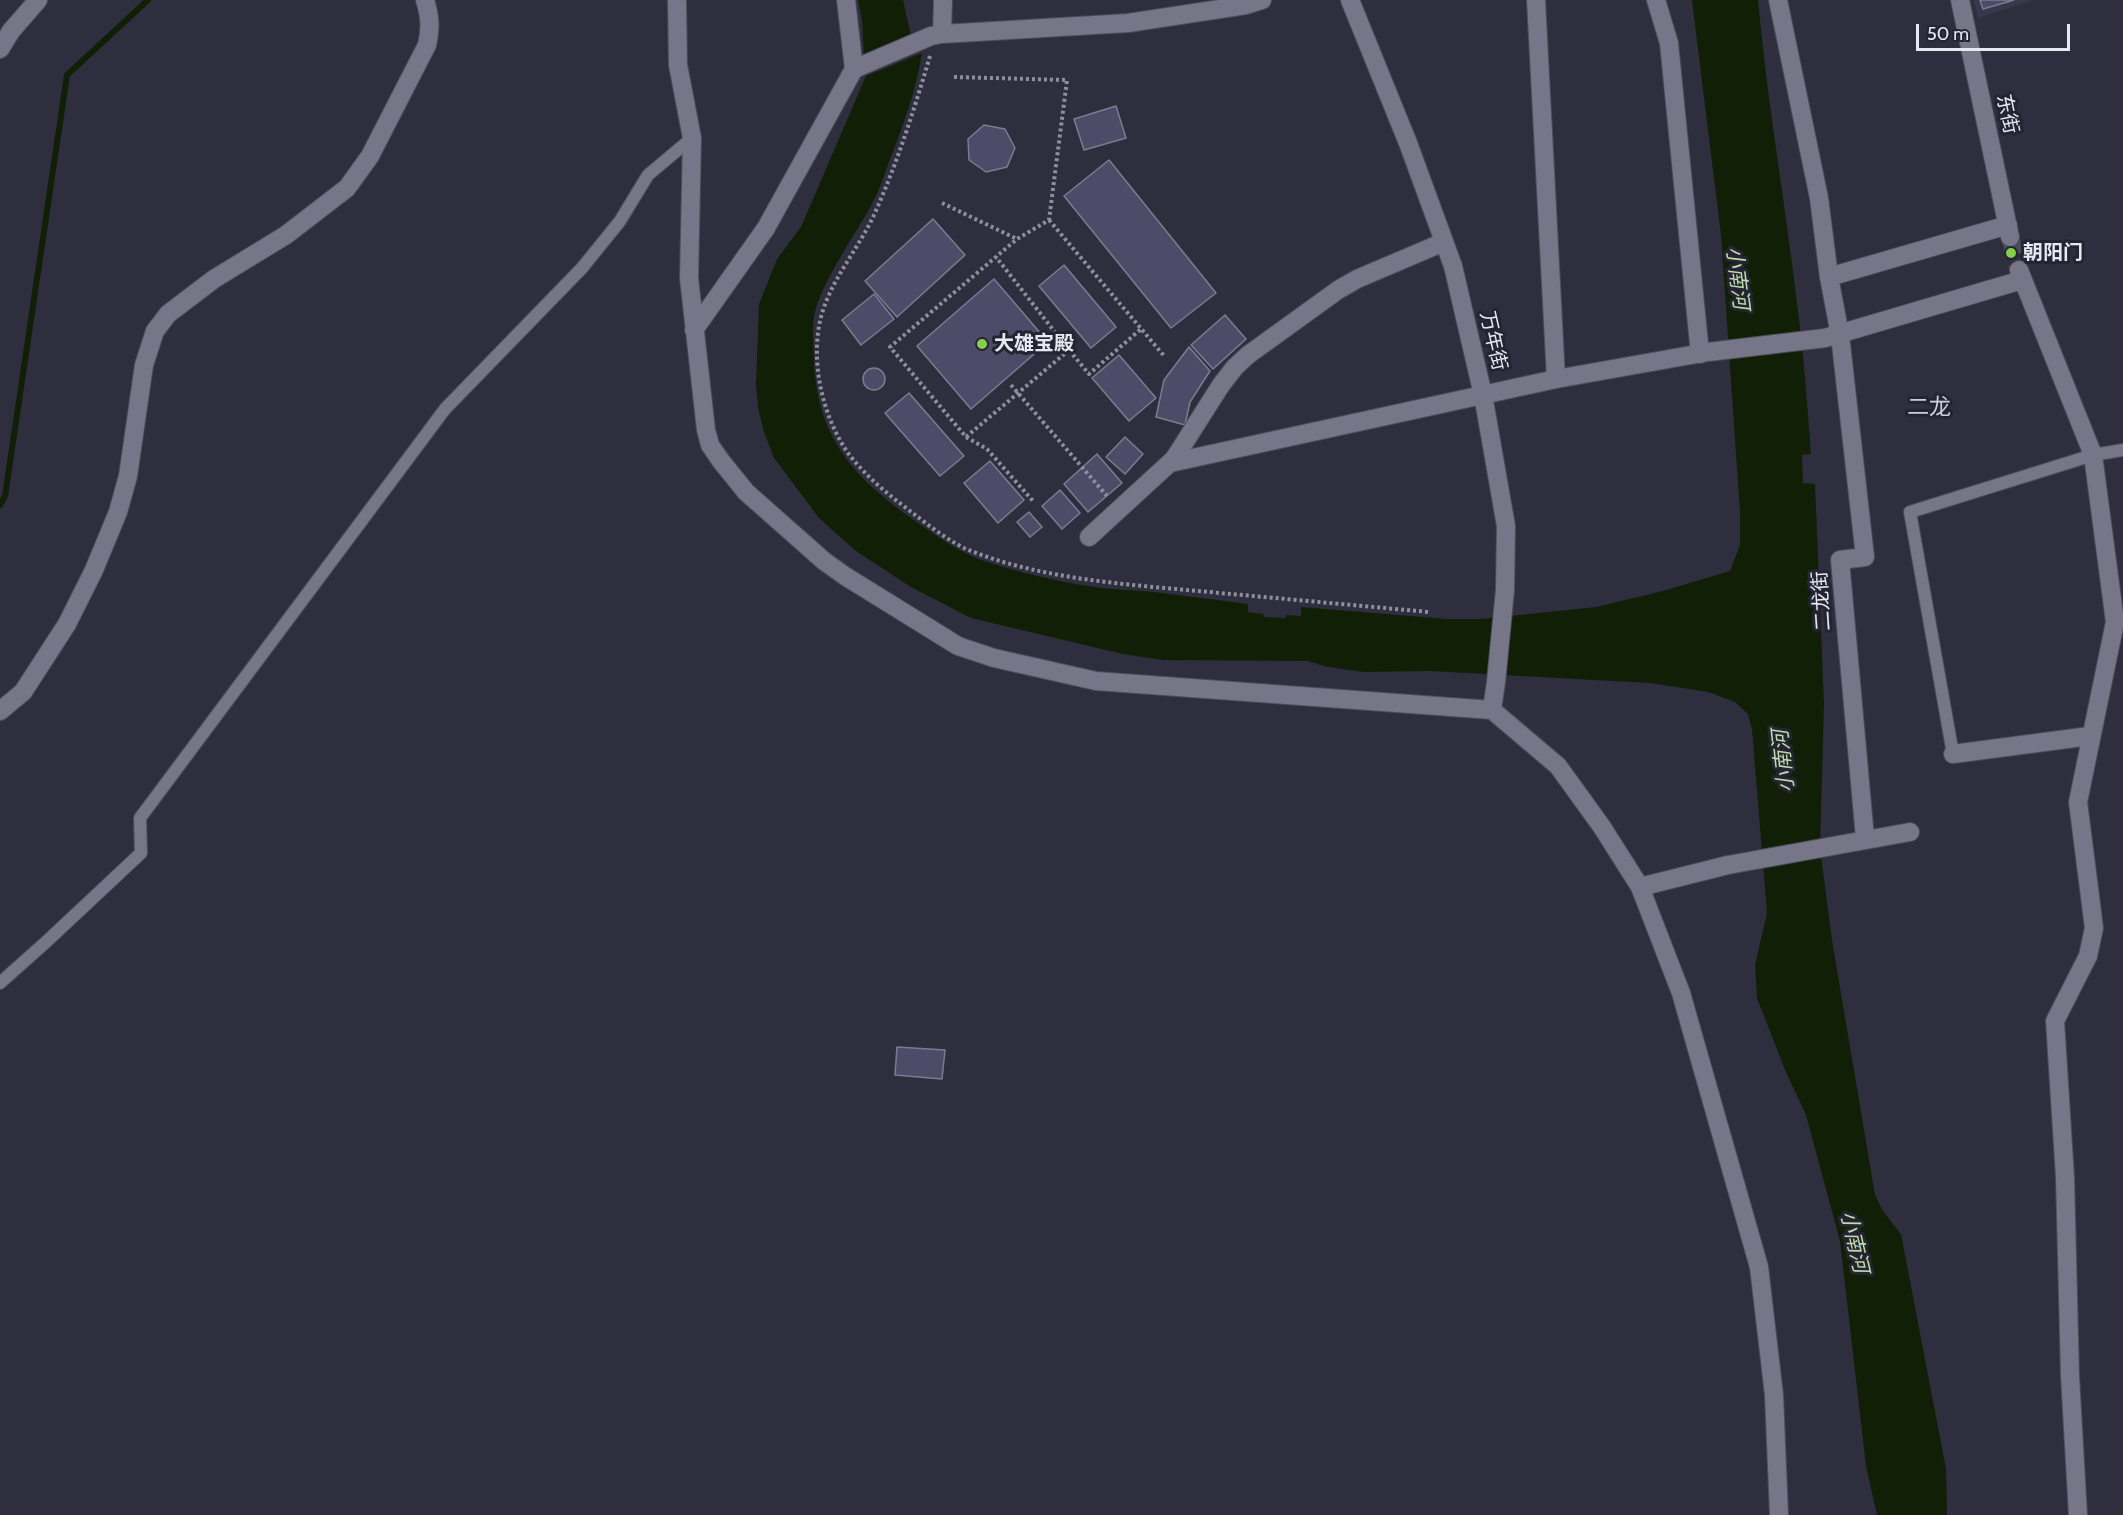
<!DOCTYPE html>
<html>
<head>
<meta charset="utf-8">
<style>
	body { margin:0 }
	#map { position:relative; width:2123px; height:1515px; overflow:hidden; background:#2f2e3e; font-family:Cabin,sans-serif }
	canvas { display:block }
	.scale { position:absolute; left:1916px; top:24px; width:154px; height:27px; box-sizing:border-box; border:3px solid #e8e8f2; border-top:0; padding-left:8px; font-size:18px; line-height:21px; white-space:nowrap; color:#e8e8f2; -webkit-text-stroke:4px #252433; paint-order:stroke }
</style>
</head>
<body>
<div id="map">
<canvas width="2123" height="1515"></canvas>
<div class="scale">50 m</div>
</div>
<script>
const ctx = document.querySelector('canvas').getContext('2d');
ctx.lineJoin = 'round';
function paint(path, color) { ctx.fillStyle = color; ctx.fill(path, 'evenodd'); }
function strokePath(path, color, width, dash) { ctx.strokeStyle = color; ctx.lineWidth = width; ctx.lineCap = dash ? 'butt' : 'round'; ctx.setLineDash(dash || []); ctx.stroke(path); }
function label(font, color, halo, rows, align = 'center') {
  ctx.font = font + ' Cabin,"Noto Sans SC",sans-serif'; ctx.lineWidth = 6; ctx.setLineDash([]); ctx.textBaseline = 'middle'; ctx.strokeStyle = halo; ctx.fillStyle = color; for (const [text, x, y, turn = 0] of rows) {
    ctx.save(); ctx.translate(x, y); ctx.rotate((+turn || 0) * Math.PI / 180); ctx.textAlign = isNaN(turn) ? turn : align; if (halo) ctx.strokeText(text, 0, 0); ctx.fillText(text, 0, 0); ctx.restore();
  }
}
paint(new Path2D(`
	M 1974,0 L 2034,0 L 1978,18 Z`), '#3a384d');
paint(new Path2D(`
	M 858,0 L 903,0 L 911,35 L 864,56 L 862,20 Z
	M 1692,0 L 1758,0 C 1767,99 1784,196 1796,295 C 1803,347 1807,401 1811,454 L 1802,455 L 1803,483 L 1815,484 L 1824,704 L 1820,849 L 1832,940 L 1875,1195 L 1883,1211 L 1901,1234 L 1946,1469 L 1947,1515 L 1877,1515 L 1866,1466 L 1840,1241 L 1806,1115 L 1785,1070 L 1757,998 L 1755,965 L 1767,913 L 1752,729 L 1748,714 L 1735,702 L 1708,692 L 1650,683 L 1430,671 L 1364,672 L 1328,667 L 1307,661 L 1163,660 L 1123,654 L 971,618 L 911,587 L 856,551 L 819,518 L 774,458 L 764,432 L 758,408 L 756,384 L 759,304 L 777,259 L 801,227 L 866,76 L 922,53 C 916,91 903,126 889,162 C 884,176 879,191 872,204 C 855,235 823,280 815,312 C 811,328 814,346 814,362 C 818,443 859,482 921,525 C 941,539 961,553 984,561 C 1017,572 1060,582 1095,587 C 1114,590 1134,590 1154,592 C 1185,596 1217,600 1248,604 L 1248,612 L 1263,614 L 1264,617 L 1286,618 L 1286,615 L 1301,616 L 1301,607 L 1447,619 L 1481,619 L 1596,607 L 1663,591 L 1730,571 L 1740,545 L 1740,512 L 1721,235 Z`), '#111f07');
strokePath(new Path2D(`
	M 0,505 L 5,496 L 67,75 L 148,0`), '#111f07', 6);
const building = new Path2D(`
	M 1980,0 L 2014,0 L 1983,9 Z
	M 1116,106 L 1126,138 L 1084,150 L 1074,119 Z
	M 984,125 L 1005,129 L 1015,148 L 1007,167 L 986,172 L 969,160 L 968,139 Z
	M 1109,160 L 1216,293 L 1171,328 L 1064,196 Z
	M 933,219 L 965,255 L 897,317 L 865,281 Z
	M 1064,265 L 1116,327 L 1091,348 L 1039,286 Z
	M 994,279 L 1048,342 L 971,409 L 917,346 Z
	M 874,294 L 894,319 L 861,345 L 842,320 Z
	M 1225,315 L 1246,339 L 1213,369 L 1191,345 Z
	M 1189,347 L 1210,371 L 1190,402 L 1185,425 L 1156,417 L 1164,380 Z
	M 1119,355 L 1156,398 L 1129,421 L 1092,378 Z
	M863 379a11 11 0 1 1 22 0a11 11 0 1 1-22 0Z
	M 909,393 L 964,456 L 940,476 L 885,413 Z
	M 1125,437 L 1143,454 L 1125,474 L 1106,457 Z
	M 1097,454 L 1122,483 L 1088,512 L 1064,484 Z
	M 990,461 L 1024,500 L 998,523 L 964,483 Z
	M 1060,490 L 1080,513 L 1062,529 L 1042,506 Z
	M 1029,512 L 1042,527 L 1030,537 L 1017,522 Z
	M 897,1047 L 945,1050 L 942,1079 L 895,1075 Z`);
paint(building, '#4d4b67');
strokePath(building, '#7d7c8f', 1.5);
strokePath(new Path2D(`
	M 2010,237 L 2019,270`), '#4b4a59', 18, [18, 9]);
const service = new Path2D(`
	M 1953,754 L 1910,512 L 2093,455 L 2123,450
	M 0,983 L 46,942 L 141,853 L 140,818 L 445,409 L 582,268 L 620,221 L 648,175 L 692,138`);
const pedestrian = new Path2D(`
	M 1536,0 L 1556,379
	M 1656,0 L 1669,43 L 1700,354
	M 1778,0 L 1819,198 L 1829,277 L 1840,335`);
const minor = new Path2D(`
	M 677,0 L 678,65 L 692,138 L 689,278 L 706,430 L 710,445 L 721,461 L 746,492 L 824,561 L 845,576 L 958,646 L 994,658 L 1096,681 L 1492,710 L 1558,766 L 1602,827 L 1640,887 L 1681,993 L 1759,1267 L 1774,1395 L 1779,1515
	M 1350,0 L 1408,143 L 1453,266 L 1483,395 L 1506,526 L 1505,590 L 1496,682 L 1492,710
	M 1960,0 L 2010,237
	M 942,34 L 943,0
	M 0,49 L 11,31 L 38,0
	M 854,69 L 931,36 L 942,34 L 1128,23 L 1246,5 L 1262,0
	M 2019,270 L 2093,455 L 2115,622 L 2078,802 L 2094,928 L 2088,956 L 2055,1021 L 2065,1177 L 2070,1376 L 2078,1515
	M 1829,277 L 2008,225
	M 694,330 L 766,228 L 854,69 L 846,0
	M 1840,335 L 1865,557 L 1840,560 L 1865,838
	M 1170,463 L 1556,379 L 1708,352 L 1825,338 L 2022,280
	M 1089,537 L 1174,459 L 1221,385 L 1235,367 L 1248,355 L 1338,290 L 1357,279 L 1444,242
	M 0,711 L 23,692 L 67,624 L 94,570 L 118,512 L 128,476 L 144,365 L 155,331 L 168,314 L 214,279 L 286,235 L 347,188 L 370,156 L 427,45 C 431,27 430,17 425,0
	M 1953,754 L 2090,736
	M 1640,887 L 1728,865 L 1910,832`);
strokePath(service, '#4d4d5a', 14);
strokePath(pedestrian, '#4d4d5a', 20);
strokePath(minor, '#4d4d5a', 20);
strokePath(new Path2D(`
	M 930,56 C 914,110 897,164 874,215 C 856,254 823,288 818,333 C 813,373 825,420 848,453 C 866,477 890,496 914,514 C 931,527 951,543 971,551 C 1043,579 1122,584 1198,591 C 1275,598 1352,605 1429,612
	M 954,77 L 1067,80 L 1049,220 L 1017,239 L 890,347 L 966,437 L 1069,350 L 996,257
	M 942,203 L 1017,239
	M 1049,220 L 1165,357
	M 1069,350 L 1089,374 L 1141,329
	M 1011,385 L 1107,496
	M 966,437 L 987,449 L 1033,501`), '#8f8e9b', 4, [3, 3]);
strokePath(service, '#777688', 12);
strokePath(pedestrian, '#777688', 18);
strokePath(minor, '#777688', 18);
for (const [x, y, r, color] of [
	[2011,253,6,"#86cf4b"],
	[982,344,6,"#86cf4b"]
]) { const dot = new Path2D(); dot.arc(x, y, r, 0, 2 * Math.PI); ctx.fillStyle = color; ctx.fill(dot); strokePath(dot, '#252433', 2); }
label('20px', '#e8e8f2', '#252433', [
	["东街",2007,114,78],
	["万年街",1493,341,77],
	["二龙街",1822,601,-94]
]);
label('bold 20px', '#e8e8f2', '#252433', [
	["朝阳门",2023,253],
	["大雄宝殿",994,344]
], 'left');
label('italic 21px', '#bcdca8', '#252433', [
	["小南河",1737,278,83],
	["小南河",1784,761,-96],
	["小南河",1854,1242,77]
]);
label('22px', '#cecce1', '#252433', [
	["二龙",1929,408]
]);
</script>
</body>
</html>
